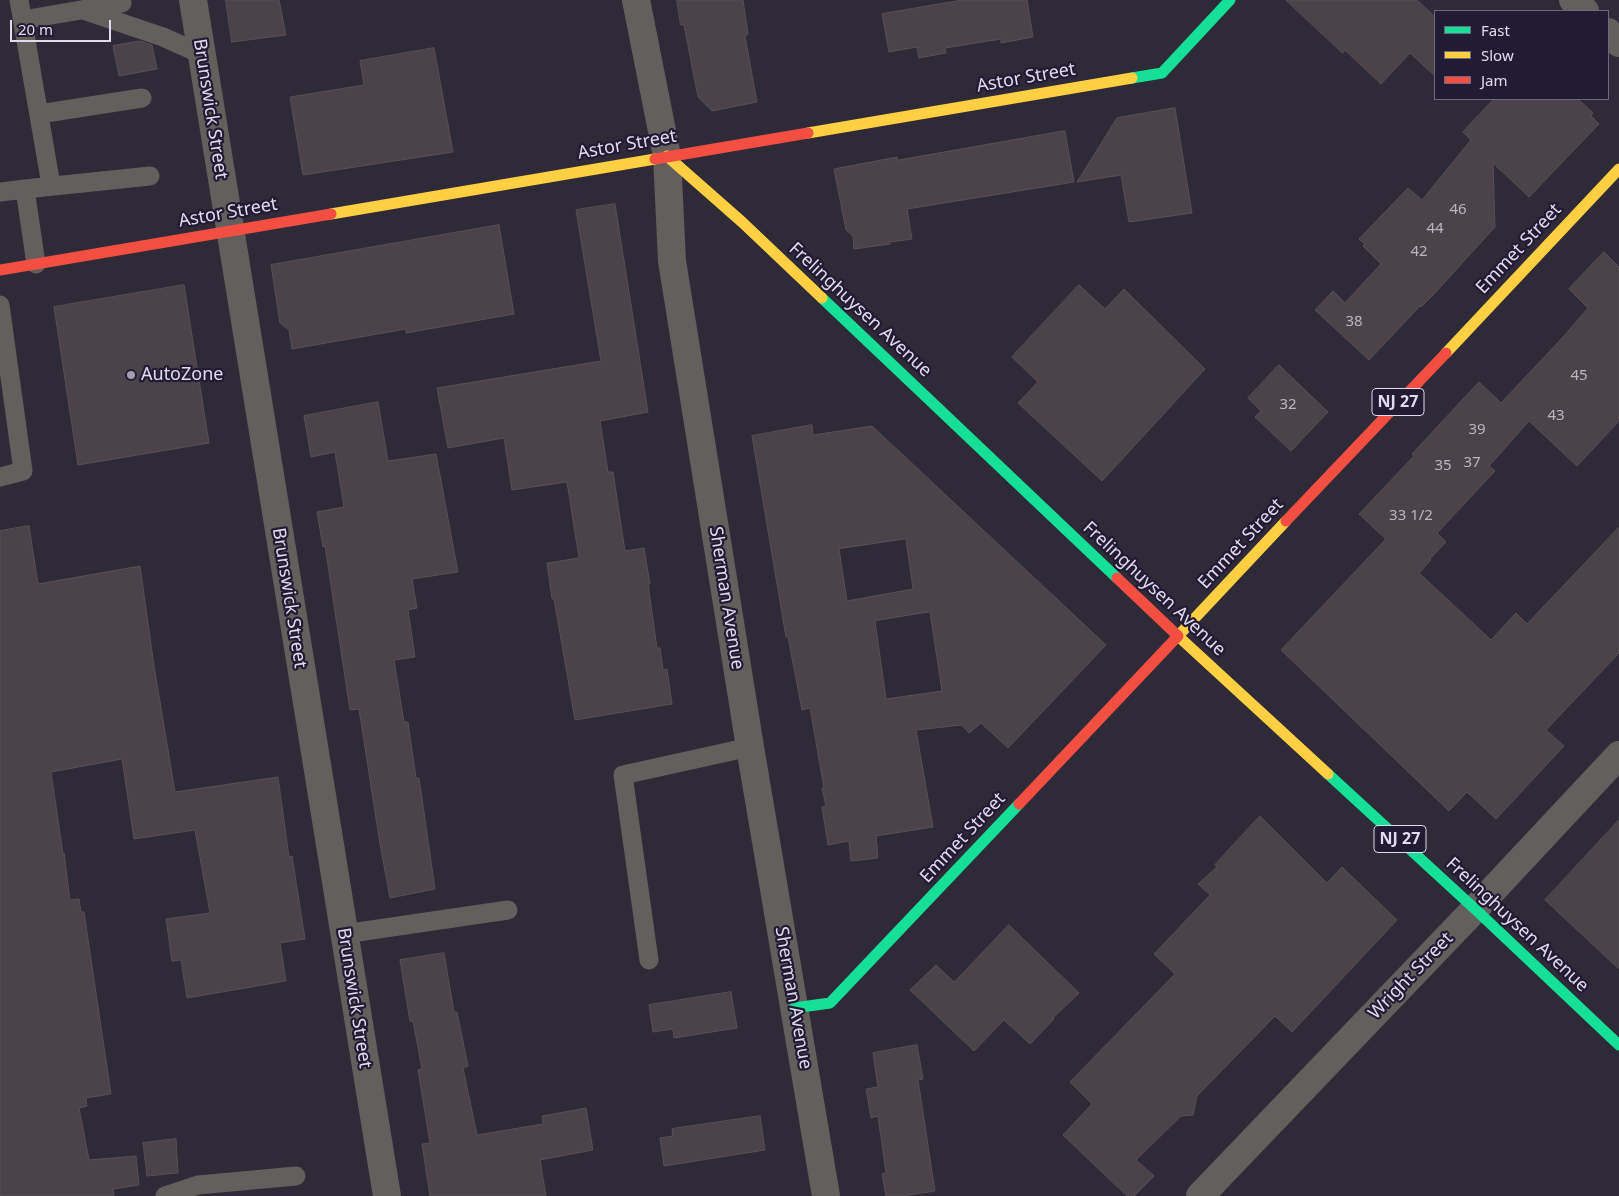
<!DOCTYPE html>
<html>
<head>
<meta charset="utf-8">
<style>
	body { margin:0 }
	#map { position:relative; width:1619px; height:1196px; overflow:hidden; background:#2e2a38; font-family:"Noto Sans",sans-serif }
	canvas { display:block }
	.legend { position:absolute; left:1434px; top:10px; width:175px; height:90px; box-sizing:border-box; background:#221b34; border:1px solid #6e687e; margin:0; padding:6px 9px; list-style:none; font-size:15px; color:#e0dced }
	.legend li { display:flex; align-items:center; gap:10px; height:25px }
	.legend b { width:25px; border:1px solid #6e687e }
	.scale { position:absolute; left:10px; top:20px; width:101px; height:22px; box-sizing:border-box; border:2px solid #e0dced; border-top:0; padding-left:6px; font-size:15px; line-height:18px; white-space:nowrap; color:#e0dced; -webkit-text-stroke:4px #221b34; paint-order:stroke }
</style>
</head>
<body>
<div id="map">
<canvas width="1619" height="1196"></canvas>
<ul class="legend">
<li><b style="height:6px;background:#16e098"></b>Fast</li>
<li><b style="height:6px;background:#ffcf43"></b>Slow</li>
<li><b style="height:6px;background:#f24e42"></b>Jam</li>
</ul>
<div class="scale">20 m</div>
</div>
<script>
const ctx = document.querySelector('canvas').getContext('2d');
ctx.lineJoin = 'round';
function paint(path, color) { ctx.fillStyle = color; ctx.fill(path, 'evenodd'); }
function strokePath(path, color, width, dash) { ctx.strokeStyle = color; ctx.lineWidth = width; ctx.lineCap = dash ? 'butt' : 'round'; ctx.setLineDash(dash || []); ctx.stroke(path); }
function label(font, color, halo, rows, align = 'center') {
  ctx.font = font + ' "Noto Sans",sans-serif'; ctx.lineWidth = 4.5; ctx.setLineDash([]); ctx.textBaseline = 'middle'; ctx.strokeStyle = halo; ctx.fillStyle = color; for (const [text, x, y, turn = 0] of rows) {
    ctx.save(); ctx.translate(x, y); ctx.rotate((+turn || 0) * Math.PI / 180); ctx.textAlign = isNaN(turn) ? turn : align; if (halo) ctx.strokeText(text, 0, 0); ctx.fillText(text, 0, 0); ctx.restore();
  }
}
const building = new Path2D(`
	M 226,0 L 279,0 L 286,35 L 232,42 Z
	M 677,0 L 743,0 L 748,34 L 745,36 L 757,102 L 712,111 L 698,97 L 684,25 L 681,25 Z
	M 963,0 L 1027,0 L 1033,37 L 1001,43 L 1001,39 L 945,48 L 946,53 L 919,58 L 917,47 L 889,52 L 882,14 Z
	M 1286,0 L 1417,0 L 1435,17 L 1435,76 L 1410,53 L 1381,84 L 1345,50 L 1343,53 Z
	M 140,41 L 152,45 L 157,69 L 119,76 L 113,46 Z
	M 434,48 L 453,152 L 303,175 L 290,97 L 364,85 L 360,61 Z
	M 1494,99 L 1578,99 L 1593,113 L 1591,116 L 1599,124 L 1529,197 L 1493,163 L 1495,227 L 1434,294 L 1421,307 L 1420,306 L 1369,360 L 1315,310 L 1333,291 L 1345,303 L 1381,264 L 1363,246 L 1365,244 L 1359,239 L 1408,188 L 1422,200 L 1471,140 L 1463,132 Z
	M 1175,108 L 1192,213 L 1129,222 L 1121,175 L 1077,182 L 1117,118 Z
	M 1065,131 L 1074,182 L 907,209 L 912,239 L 890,242 L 890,244 L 854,249 L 853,236 L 846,230 L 834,169 L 897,157 L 897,160 Z
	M 615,204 L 648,412 L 600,421 L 608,472 L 613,472 L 625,551 L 644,548 L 650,584 L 648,584 L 657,648 L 660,648 L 663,670 L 667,669 L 672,704 L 575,720 L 554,599 L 552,599 L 547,563 L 579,558 L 567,482 L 512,490 L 504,438 L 448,448 L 437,388 L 601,361 L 576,210 Z
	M 499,225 L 514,314 L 406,333 L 406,329 L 292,349 L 289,330 L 280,323 L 271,265 Z
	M 1604,252 L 1619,267 L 1619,421 L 1577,466 L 1529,421 L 1489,466 L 1495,471 L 1437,533 L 1446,542 L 1430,559 L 1431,560 L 1419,573 L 1491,640 L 1516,613 L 1527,624 L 1619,527 L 1619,653 L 1546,730 L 1564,746 L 1496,819 L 1467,792 L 1449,811 L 1281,650 L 1386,539 L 1359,514 L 1414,456 L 1412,454 L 1479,382 L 1501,403 L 1564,336 L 1588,308 L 1569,289 Z
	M 184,285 L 209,443 L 78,465 L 54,307 Z
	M 1079,285 L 1105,309 L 1124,289 L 1205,369 L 1102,481 L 1018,403 L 1038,382 L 1012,357 Z
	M 1279,365 L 1328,412 L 1291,451 L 1255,417 L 1261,411 L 1248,398 Z
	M 378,402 L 388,461 L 436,454 L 458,572 L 412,579 L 417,608 L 408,610 L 415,657 L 394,660 L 404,722 L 408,722 L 416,778 L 419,778 L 435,889 L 390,898 L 380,844 L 359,709 L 350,710 L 325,546 L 323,547 L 317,512 L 344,507 L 335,452 L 311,457 L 304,416 Z
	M 812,425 L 813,435 L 872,426 L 1106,645 L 1008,748 L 981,723 L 969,733 L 962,725 L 916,730 L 933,827 L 876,836 L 878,858 L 851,861 L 849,841 L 828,845 L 822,807 L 826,807 L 822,788 L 824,788 L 810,708 L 802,710 L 788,637 L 786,637 L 752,436 ZM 906,539 L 913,589 L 847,601 L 839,549 ZM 930,612 L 942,691 L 886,699 L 875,621 Z
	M 29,526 L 38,584 L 140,566 L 154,666 L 175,792 L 278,777 L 289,857 L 292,856 L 305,939 L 280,943 L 286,981 L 187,998 L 181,960 L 172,961 L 166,919 L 210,913 L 195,830 L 134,839 L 122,759 L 51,772 L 63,854 L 64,853 L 70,900 L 79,899 L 81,912 L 84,912 L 111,1094 L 86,1098 L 87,1106 L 79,1108 L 89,1160 L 136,1156 L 139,1185 L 113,1189 L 114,1196 L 0,1196 L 0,531 Z
	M 1260,816 L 1327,883 L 1342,867 L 1397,920 L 1292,1032 L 1275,1016 L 1197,1096 L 1193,1115 L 1181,1116 L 1136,1160 L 1154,1176 L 1134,1196 L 1127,1196 L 1063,1135 L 1092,1104 L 1070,1082 L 1175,974 L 1154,954 L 1210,895 L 1198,884 L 1217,867 L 1215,865 Z
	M 1619,820 L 1619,969 L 1545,900 Z
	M 1009,925 L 1079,993 L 1053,1018 L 1054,1019 L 1030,1044 L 1004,1020 L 974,1051 L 910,990 L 936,965 L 954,982 Z
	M 444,953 L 454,1012 L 457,1012 L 468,1066 L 463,1068 L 477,1135 L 543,1124 L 542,1116 L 586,1108 L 593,1150 L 540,1160 L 546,1196 L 430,1196 L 422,1144 L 430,1143 L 418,1070 L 422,1069 L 413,1021 L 410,1021 L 400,960 Z
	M 731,992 L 737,1028 L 674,1038 L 673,1029 L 653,1032 L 649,1005 Z
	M 917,1045 L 923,1079 L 918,1080 L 935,1191 L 902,1196 L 886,1196 L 882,1174 L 886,1173 L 878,1116 L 871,1118 L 866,1089 L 878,1087 L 873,1053 Z
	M 760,1116 L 765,1150 L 664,1166 L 660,1138 L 673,1136 L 672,1129 Z
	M 176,1139 L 178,1173 L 147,1176 L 143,1143 Z`);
paint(building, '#4b4349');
strokePath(building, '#585055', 1);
strokePath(new Path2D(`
	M 19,0 L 51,185
	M 83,10 L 163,37 L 201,54
	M 23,20 L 122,3
	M 39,114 L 142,98
	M 0,192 L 25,189
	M 36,264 L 25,189 L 150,176
	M 0,305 L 23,471 L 0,477
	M 344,934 L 508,910
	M 649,960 L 623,775 L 750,747
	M 165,1196 L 198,1185 L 296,1176`), '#625f5d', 19);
strokePath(new Path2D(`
	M 193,0 L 387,1196
	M 636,0 L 667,156 L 672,261 L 750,747 L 826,1196
	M 1573,0 L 1585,11
	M 1608,32 L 1619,43
	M 1200,1196 L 1475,909 L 1619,755`), '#625f5d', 28);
strokePath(new Path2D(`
	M 1132,78 L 1162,73 L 1230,0
	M 822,298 L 1117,578
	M 1328,774 L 1475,909 L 1619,1045
	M 794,1008 L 830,1003 L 1019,804`), '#16e098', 11);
strokePath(new Path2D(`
	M 808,133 L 1132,78
	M 667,156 L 742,222 L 822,298
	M 331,214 L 655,159
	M 1446,353 L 1619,169
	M 1286,521 L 1178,636 L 1328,774`), '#ffcf43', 11);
strokePath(new Path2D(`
	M 655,159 L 808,133
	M 0,270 L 331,214
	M 1286,521 L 1446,353
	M 1019,804 L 1178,636 L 1117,578`), '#f24e42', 11);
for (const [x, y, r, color] of [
	[131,375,5,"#a29eae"]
]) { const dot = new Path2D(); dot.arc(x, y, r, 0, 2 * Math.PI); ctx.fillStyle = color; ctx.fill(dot); strokePath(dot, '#221b34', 2); }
label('15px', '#bbb6c4', null, [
	["46",1458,210],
	["44",1435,229],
	["42",1419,252],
	["38",1354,322],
	["45",1579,376],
	["32",1288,405],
	["43",1556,416],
	["39",1477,430],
	["37",1472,463],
	["35",1443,466],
	["33 1/2",1411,516]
]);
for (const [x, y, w] of [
	[1398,402,52],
	[1400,839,52]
]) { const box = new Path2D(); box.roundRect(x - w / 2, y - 13.5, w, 27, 4); ctx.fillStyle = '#221b34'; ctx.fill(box); strokePath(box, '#e0dced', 1); }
label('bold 16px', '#e0dced', null, [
	["NJ 27",1398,402],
	["NJ 27",1400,839]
]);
label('18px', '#e0dced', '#221b34', [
	["Astor Street",1026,78,-10],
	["Brunswick Street",210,109,81],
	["Astor Street",627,145,-10],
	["Astor Street",228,213,-10],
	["Emmet Street",1519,249,-47],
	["Frelinghuysen Avenue",860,310,43],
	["Emmet Street",1241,544,-47],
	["Frelinghuysen Avenue",1154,589,43],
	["Brunswick Street",289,598,81],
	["Sherman Avenue",726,598,81],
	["Emmet Street",963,838,-47],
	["Frelinghuysen Avenue",1517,925,43],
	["Wright Street",1411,976,-46],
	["Brunswick Street",354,998,81],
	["Sherman Avenue",793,998,80]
]);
label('18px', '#e0dced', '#221b34', [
	["AutoZone",141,375]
], 'left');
</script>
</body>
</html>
